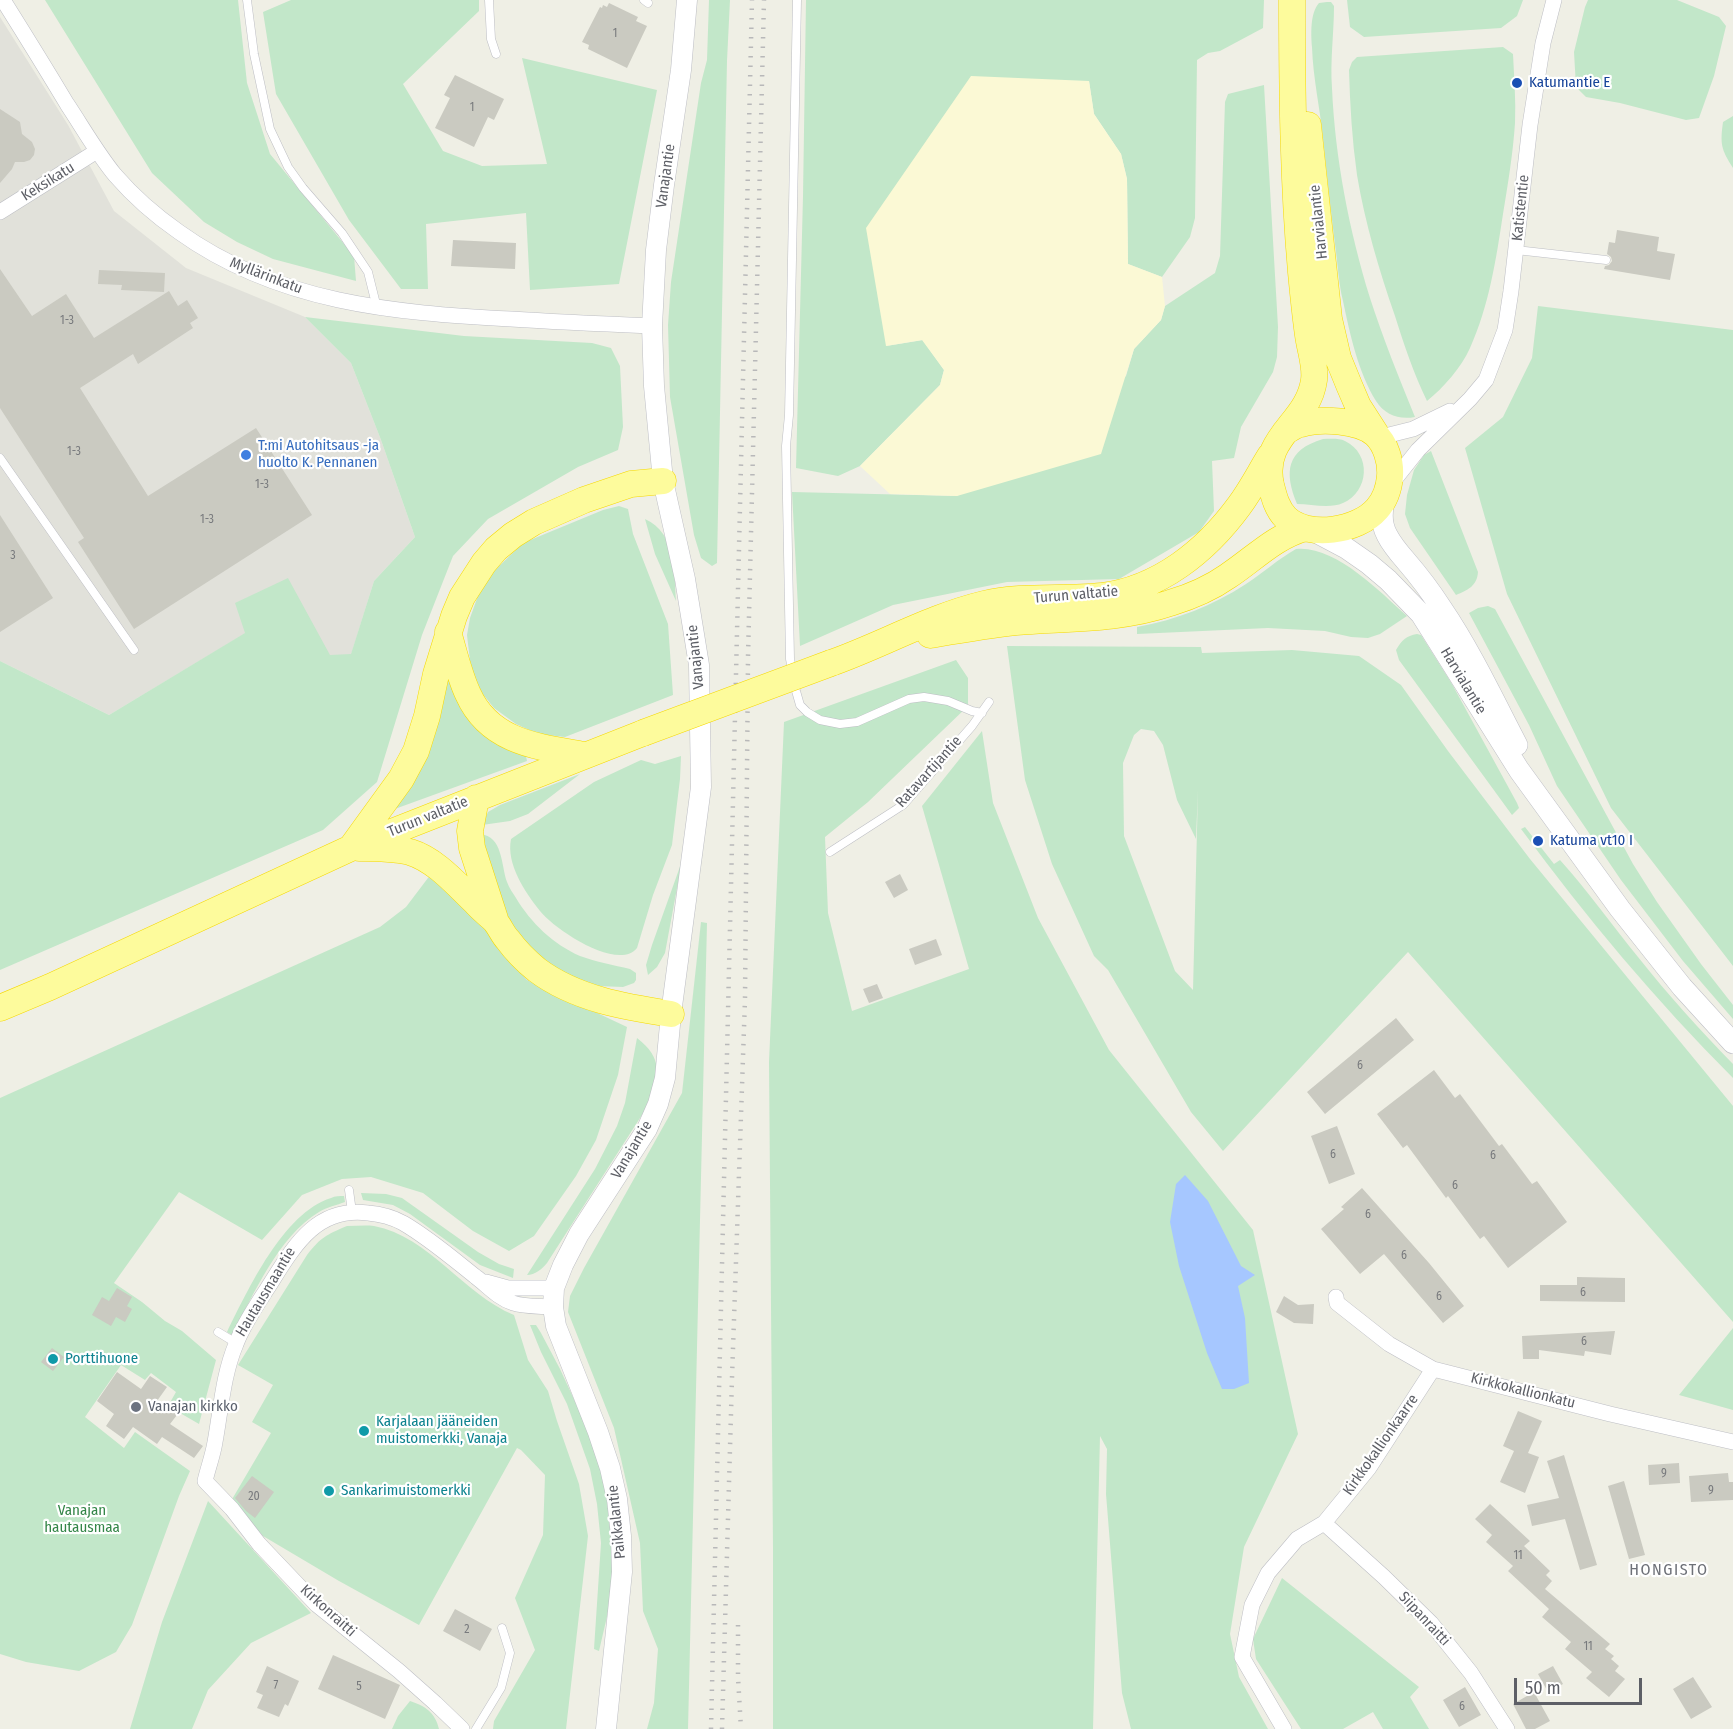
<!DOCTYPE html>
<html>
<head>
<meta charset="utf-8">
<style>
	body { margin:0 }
	#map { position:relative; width:1733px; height:1729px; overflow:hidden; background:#efefe5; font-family:"Fira Sans Condensed",sans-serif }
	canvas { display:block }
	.scale { position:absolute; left:1514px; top:1678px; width:128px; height:27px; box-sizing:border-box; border:3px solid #5d5f66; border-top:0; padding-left:8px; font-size:18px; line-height:21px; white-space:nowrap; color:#5d5f66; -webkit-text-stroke:4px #fff; paint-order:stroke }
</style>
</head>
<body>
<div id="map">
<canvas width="1733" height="1729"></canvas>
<div class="scale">50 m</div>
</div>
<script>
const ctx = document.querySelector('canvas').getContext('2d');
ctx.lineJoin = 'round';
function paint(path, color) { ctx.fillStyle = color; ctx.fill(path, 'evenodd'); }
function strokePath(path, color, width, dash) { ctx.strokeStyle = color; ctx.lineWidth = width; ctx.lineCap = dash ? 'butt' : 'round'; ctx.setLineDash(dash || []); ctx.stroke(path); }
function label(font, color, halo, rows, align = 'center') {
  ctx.font = font + ' "Fira Sans Condensed",sans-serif'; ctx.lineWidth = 4.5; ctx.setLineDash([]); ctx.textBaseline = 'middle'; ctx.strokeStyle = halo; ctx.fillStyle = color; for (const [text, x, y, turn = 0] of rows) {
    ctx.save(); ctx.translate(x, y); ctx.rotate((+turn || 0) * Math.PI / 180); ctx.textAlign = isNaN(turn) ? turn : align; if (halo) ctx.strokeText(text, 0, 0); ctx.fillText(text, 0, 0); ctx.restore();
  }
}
paint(new Path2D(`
	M 0,17 L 68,125 L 114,211 L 186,268 L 305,317 L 351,363 L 381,440 L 415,537 L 374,581 L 351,655 L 330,655 L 246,633 L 109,715 L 0,661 Z`), '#e1e1da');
paint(new Path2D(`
	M 45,0 L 238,0 L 247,83 L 270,154 L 354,256 L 356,281 L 273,259 L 237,242 L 204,222 L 152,173 Z
	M 291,0 L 479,0 L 479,11 L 403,84 L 443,151 L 482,166 L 547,164 L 522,58 L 657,90 L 619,284 L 530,290 L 526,213 L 426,224 L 428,289 L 401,289 L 349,220 L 276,94 L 263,12 Z
	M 709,0 L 730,0 L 727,61 L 717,563 L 712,566 L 701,558 L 694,535 L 670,397 L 668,325 L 671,282 L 701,83 L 707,60 Z
	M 806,0 L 1264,0 L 1263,28 L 1220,51 L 1208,53 L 1197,60 L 1195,218 L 1190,237 L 1162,277 L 1128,264 L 1127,179 L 1121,154 L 1094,114 L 1089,81 L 886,346 L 923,340 L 944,370 L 940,385 L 860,466 L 838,476 L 796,468 L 803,196 Z
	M 1347,0 L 1523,0 L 1517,16 L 1501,28 L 1364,37 L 1350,27 Z
	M 1588,0 L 1677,0 L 1719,17 L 1726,26 L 1714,76 L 1699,118 L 1686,120 L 1620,103 L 1586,97 L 1576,87 L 1574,52 L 1585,7 Z
	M 1327,2 L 1331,2 L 1334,6 C 1334,33 1330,60 1332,88 C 1335,158 1349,230 1370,298 C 1383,338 1399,378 1415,417 C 1399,420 1385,415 1376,401 C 1358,372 1350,334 1343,301 C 1339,285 1338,268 1336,252 C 1331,214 1327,176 1323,138 C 1320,108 1313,78 1312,47 C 1311,34 1310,13 1319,3 Z
	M 1503,47 L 1513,54 C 1514,77 1516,100 1515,123 C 1513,153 1508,184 1503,214 C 1496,260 1489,306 1470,348 C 1461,368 1444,387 1427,401 C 1414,374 1404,345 1395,316 C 1379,270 1365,223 1357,175 C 1352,140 1350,105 1349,70 L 1352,62 L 1357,57 Z
	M 1264,85 L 1278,327 L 1277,357 L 1273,372 L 1241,427 L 1234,458 L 1212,461 L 1214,511 L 1199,532 L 1119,579 L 1007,582 L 893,605 L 800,646 L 792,492 L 957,496 L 1126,376 L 1134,349 L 1161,320 L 1165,306 L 1215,273 L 1220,256 L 1225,102 L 1228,94 Z
	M 1733,116 L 1733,168 C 1721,149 1720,144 1723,122 Z
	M 1538,306 L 1733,330 L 1733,966 L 1611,808 L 1507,594 L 1465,448 L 1503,417 L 1532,358 Z
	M 305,317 L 464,336 L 592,343 L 611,348 L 620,366 L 623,427 L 618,450 L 578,467 L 488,519 L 453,556 L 422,635 L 377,782 L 323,830 L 0,970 L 0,661 L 109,715 L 245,633 L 235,603 L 288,578 L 330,655 L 351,654 L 374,581 L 415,537 L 381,440 L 351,363 Z
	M 1323,439 C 1330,439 1339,438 1345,441 C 1372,454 1369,492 1343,503 C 1330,509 1311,504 1297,504 C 1284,472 1286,450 1323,439 Z
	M 1431,451 L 1478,572 C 1477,586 1468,590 1456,595 L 1410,528 L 1405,514 L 1407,495 L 1414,470 L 1424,455 Z
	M 619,506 L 628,509 L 633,534 L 668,624 L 673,695 L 565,737 L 538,734 L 516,724 L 494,708 L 482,693 L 471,669 L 467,635 L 470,618 L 479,593 L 493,572 L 523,543 L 603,510 Z
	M 645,519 C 677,534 674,571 676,601 L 655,554 Z
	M 1296,549 C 1335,545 1379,591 1407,616 L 1380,634 L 1368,638 L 1351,637 L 1325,631 L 1268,628 L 1137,634 L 1137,627 C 1176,620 1212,606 1246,584 C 1263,573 1278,559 1296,549 Z
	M 1488,606 L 1495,609 L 1633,864 L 1657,902 L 1701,964 L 1733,1005 L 1733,1019 L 1683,961 L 1621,880 L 1557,786 L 1529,725 L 1469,613 L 1478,608 Z
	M 1417,634 L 1421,635 L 1452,684 L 1517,803 L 1519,808 L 1512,815 L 1399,660 L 1396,650 C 1402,640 1406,636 1417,634 Z
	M 1007,646 L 1201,647 L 1202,653 L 1292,650 L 1359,656 L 1401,685 L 1448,751 L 1530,859 L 1733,1106 L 1733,1322 L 1408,952 L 1223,1151 L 1191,1112 L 1108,970 L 1094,956 L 1052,864 L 1025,780 ZM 1141,729 L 1154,731 L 1163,745 L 1177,800 L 1196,839 L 1198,790 L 1193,990 L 1175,971 L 1124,836 L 1123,763 L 1134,735 Z
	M 956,660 L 968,678 L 968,706 L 868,802 L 825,837 L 828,913 L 852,1011 L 969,969 L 922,806 L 982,731 L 993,803 L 1038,918 L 1109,1050 L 1253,1230 L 1298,1434 L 1244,1547 L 1230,1634 L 1239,1677 L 1268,1729 L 1131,1729 L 1122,1693 L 1106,1494 L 1107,1449 L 1100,1436 L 1093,1729 L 773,1729 L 773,1549 L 769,1062 L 784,722 Z
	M 447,670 L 526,756 L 527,761 L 392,810 Z
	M 681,756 L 680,779 L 672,845 L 653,895 L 637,948 C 618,972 554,929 540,911 C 525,892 506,864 511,839 L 594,782 L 641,760 L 655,764 Z
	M 580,774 L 528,814 L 510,821 L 482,825 L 488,812 L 500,805 Z
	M 1525,827 L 1554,864 L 1560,860 C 1588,891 1612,925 1638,957 C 1668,995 1700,1030 1733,1064 L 1733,1078 C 1656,1001 1586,917 1521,829 Z
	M 480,834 C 503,836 501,865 507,882 C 509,888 513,893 516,898 C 531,923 553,944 580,956 C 596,962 614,965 630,969 L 636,973 L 636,980 L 634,983 L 623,987 L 597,986 L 575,979 L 535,955 L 511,927 Z
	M 682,861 L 665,953 L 657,967 L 648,975 L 646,965 L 652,945 Z
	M 431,874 L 465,903 L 527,980 L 627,1027 L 618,1075 L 596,1140 L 576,1176 L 534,1236 L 509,1251 L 473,1231 L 423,1193 L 371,1177 L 342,1179 L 302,1195 L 262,1240 L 179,1192 L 114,1283 L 142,1302 L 165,1321 L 182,1331 L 216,1360 L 199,1424 L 168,1406 L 176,1392 L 151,1373 L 145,1380 L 121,1365 L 85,1417 L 124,1448 L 135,1432 L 190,1471 L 179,1496 L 132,1625 L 116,1652 L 79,1671 L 26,1662 L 0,1654 L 0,1098 L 380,927 L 406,907 Z
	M 701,922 L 707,923 L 688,1729 L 647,1729 L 654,1703 L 658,1649 L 643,1611 L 640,1543 L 614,1428 L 568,1312 L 570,1296 L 584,1268 L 682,1093 Z
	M 637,1038 C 663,1058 660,1076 649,1104 L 547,1263 C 542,1269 535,1275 527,1275 L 595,1169 L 617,1126 L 625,1103 Z
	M 361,1193 L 386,1194 L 402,1198 L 478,1252 L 499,1264 L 514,1269 L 513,1278 L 480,1265 L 410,1214 L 393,1205 L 363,1200 Z
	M 344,1196 L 345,1202 C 337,1205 327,1207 319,1212 C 278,1237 254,1294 232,1335 L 227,1332 C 248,1290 283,1213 331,1198 C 335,1196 340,1196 344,1196 Z
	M 347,1226 C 356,1226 366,1225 374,1226 C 430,1237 463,1294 514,1315 L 528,1360 L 548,1391 L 557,1421 L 579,1484 L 588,1536 L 566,1729 L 493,1729 L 494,1721 L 535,1650 L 515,1598 L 543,1535 L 545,1475 L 521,1450 L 517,1448 L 419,1625 L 339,1581 L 263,1536 L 231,1501 L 271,1433 L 252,1422 L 273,1385 L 238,1365 L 307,1255 C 321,1237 326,1235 347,1226 Z
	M 530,1325 L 536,1325 L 541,1333 L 560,1369 L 579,1410 L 596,1452 L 605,1485 L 614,1556 L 609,1608 L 599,1651 L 594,1649 L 601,1543 L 597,1504 L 590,1469 L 567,1404 L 541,1352 Z
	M 1733,1328 L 1733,1410 L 1679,1395 Z
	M 208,1501 L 311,1613 L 251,1643 L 208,1690 L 192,1729 L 130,1729 L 162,1622 Z
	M 1282,1578 L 1419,1687 L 1410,1697 L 1429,1729 L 1383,1729 L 1373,1712 L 1343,1729 L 1301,1729 L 1256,1659 L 1253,1639 Z
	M 410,1701 C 425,1706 435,1712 439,1729 L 392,1729 L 398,1716 Z`), '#c2e7c9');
paint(new Path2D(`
	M 971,76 L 1089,81 L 1094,114 L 1121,154 L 1127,179 L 1128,264 L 1162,277 L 1165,306 L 1161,320 L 1134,349 L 1101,454 L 957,496 L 890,494 L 860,466 L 940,385 L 944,370 L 922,340 L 886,346 L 866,228 Z`), '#fbf9d5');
paint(new Path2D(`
	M 1185,1175 L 1208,1201 L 1241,1266 L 1255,1275 L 1238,1286 L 1245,1318 L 1249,1383 L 1234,1389 L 1222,1389 L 1207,1353 L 1179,1266 L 1170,1222 L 1176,1184 Z`), '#a6c7ff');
paint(new Path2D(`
	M 609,3 L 638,17 L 636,21 L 647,26 L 627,68 L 588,49 L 589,45 L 582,42 L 600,7 L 602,8 L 603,5 L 607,7 Z
	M 455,75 L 504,99 L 494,120 L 488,117 L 474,147 L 435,128 L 450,98 L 444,95 Z
	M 0,109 L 20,122 L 22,134 L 32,142 L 35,149 L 34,155 L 30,160 L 24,162 L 15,162 L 12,169 L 0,183 Z
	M 1617,230 L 1659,237 L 1657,251 L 1675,254 L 1670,280 L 1604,269 L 1605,266 L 1609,265 L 1612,261 L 1611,257 L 1607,254 L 1609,242 L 1615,243 Z
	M 453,240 L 516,243 L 515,269 L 451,266 Z
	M 0,269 L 32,316 L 66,294 L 94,338 L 169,291 L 178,306 L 187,300 L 198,318 L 190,323 L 193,328 L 138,364 L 133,354 L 80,388 L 148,496 L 256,428 L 312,515 L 134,629 L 78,542 L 84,538 L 0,408 Z
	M 99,270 L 165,273 L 164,292 L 121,290 L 122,285 L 98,284 Z
	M 0,515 L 53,598 L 0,632 Z
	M 900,874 L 908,890 L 894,898 L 885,882 Z
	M 936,939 L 942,955 L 915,965 L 909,949 Z
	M 877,984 L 883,998 L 869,1003 L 863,989 Z
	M 1396,1018 L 1414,1040 L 1325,1114 L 1307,1092 Z
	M 1434,1070 L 1455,1098 L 1460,1094 L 1499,1146 L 1502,1144 L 1532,1184 L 1537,1181 L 1567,1222 L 1508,1268 L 1484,1236 L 1480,1239 L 1448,1196 L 1446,1198 L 1407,1145 L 1403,1148 L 1377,1114 Z
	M 1337,1126 L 1355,1174 L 1329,1184 L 1311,1136 Z
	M 1362,1188 L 1429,1263 L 1464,1306 L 1443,1323 L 1384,1254 L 1360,1274 L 1321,1229 L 1344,1209 L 1341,1207 Z
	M 1577,1277 L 1625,1278 L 1625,1302 L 1540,1301 L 1540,1285 L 1577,1285 Z
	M 117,1288 L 132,1297 L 127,1306 L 132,1309 L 125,1322 L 116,1317 L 111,1326 L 92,1315 L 102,1297 L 109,1301 Z
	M 1284,1296 L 1298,1305 L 1314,1304 L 1313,1324 L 1294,1323 L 1276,1312 Z
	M 1615,1331 L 1611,1355 L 1585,1351 L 1584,1356 L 1539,1350 L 1539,1359 L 1523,1359 L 1522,1336 Z
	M 52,1348 L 64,1357 L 53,1371 L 41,1362 Z
	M 117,1372 L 141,1389 L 150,1376 L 167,1387 L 157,1401 L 177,1415 L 170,1424 L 203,1446 L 194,1458 L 162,1437 L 157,1444 L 133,1427 L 124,1439 L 106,1426 L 114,1414 L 97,1401 Z
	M 1518,1411 L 1542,1421 L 1528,1453 L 1539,1457 L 1525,1493 L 1500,1482 L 1514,1451 L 1503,1446 Z
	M 1564,1455 L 1597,1565 L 1580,1570 L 1565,1519 L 1532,1526 L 1527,1505 L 1559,1498 L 1547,1461 Z
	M 1679,1463 L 1680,1483 L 1649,1485 L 1648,1465 Z
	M 1728,1473 L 1729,1482 L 1733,1482 L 1733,1500 L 1691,1502 L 1689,1476 Z
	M 252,1476 L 274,1492 L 255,1518 L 246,1511 L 235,1498 Z
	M 1624,1481 L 1645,1555 L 1629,1559 L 1608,1486 Z
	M 1490,1504 L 1530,1541 L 1524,1546 L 1550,1571 L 1546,1575 L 1552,1581 L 1545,1589 L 1610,1644 L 1605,1649 L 1614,1656 L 1611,1659 L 1619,1666 L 1615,1671 L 1625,1679 L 1609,1697 L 1586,1678 L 1592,1672 L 1565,1649 L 1571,1642 L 1542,1617 L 1549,1609 L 1508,1571 L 1513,1566 L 1486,1542 L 1492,1535 L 1475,1519 Z
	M 455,1609 L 492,1629 L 480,1651 L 443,1631 Z
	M 333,1655 L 400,1685 L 385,1719 L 318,1689 Z
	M 267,1666 L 299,1681 L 288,1706 L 285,1704 L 279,1717 L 257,1708 L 263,1695 L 256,1692 Z
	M 1553,1666 L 1563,1684 L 1548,1692 L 1538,1674 Z
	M 1693,1677 L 1712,1707 L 1691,1719 L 1673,1689 Z
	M 1465,1687 L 1481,1715 L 1459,1727 L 1443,1700 Z
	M 1534,1692 L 1550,1721 L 1535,1729 L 1526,1729 L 1513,1704 Z`), '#cacac1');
const service = new Path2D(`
	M 247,0 L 254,54 L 270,129 L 288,167 L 303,188 L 342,233 L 368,272 L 377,308
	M 489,0 L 491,39 L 496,54
	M 644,0 L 648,3
	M 797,0 L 789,415 L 786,446 L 790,659 L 796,691 L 800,705 L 807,712 L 820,720 L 840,724 L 857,722 L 909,699 L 924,697 L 948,701 L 972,711 L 982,713
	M 1516,250 L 1606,260
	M 0,458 L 134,650
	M 830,852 L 903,805 L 972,726 L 989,702
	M 349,1190 L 352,1212
	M 218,1332 L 236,1343
	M 476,1729 L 501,1688 L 510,1653 L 502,1628`);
const minor = new Path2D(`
	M 3,0 C 25,35 46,69 67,104 C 83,128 97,153 115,175 C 134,197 156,216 179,232 C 278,303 394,313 511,319 C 558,322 605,324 652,326
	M 0,212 L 97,151
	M 1377,436 L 1381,437 L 1413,429 L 1450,411
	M 1391,484 L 1418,450 L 1470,399 L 1486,380 L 1505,330 L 1511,291 L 1530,125 L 1543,43 L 1554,0
	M 486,1282 L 508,1288 L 554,1288
	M 1336,1297 L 1337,1303 L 1389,1344 L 1433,1369 L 1610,1414 L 1733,1442
	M 1324,1523 L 1384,1577 L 1431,1623 L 1471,1673 L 1507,1729
	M 462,1729 L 435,1703 L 399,1671 L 317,1605 L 259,1544 L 232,1509 L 205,1481 C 208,1468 213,1455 215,1442 C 221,1409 223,1375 236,1344 C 243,1325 256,1306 267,1289 C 292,1250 314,1206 368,1213 C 380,1214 392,1217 403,1223 C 429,1238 452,1258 476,1277 C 488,1286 498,1298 513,1303 C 525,1307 540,1306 553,1307
	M 1284,1729 L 1242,1657 L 1252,1605 L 1268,1573 L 1297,1539 L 1324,1523 L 1369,1468 L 1433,1369`);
const tertiary = new Path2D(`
	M 606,1729 L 622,1572 L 621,1536 L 617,1499 L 610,1468 L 598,1432 L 556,1326 L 553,1307 L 554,1288 L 563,1265 L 579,1234 L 647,1129 L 658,1104 L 665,1078 L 671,1014 L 701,787 L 699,665 L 685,579 L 663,481 L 654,386 L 652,326 L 656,250 L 664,185 L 681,70 L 687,0`);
const secondary = new Path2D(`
	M 1385,495 C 1382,510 1380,522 1387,535 C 1392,545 1399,553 1406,561 C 1419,576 1431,592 1442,609 C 1471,652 1493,699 1517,745
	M 1312,530 L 1346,548 L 1369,564 L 1388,580 L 1421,614 L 1519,770 L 1620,909 L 1682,987 L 1733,1043`);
const trunk = new Path2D(`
	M 1308,125 L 1329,319 L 1338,358 L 1349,385 L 1358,406 L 1376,434
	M 1285,432 C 1290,429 1295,425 1301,424 C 1321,418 1359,420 1375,434 C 1386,444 1391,462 1390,476 C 1389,488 1385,500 1377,509 C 1358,531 1308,539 1286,518 C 1277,509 1274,497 1271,485 C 1260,436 1308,424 1314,380 C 1316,366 1310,350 1308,335 C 1305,314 1303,293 1301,272 C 1293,181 1292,91 1292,0
	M 448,632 C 454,652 459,675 468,694 C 490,743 539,747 585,755
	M 930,635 C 959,630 987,625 1016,622 C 1068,618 1120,620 1170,603 C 1190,597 1211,588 1228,576 C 1255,558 1274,537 1305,528
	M 831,663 C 882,645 930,617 984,604 C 1022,595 1063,600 1102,596 C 1159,589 1206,551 1239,506 C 1251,490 1260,472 1270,456
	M 476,798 L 470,831 L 472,848 L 495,919
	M 351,848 L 401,779 L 416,751 L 427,716 L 436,674 L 454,616 L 462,597 L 484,563 L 496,549 L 513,535 L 534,522 L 584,500 L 631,484 L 663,481
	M 359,848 C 376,848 394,848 410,852 C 436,860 456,884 475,902 C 481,909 489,915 495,921 C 500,927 503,935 508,940 C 516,951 526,961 537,970 C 576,999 625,1007 671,1014
	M 0,1008 L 50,987 L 351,848 L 643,733`);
strokePath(service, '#bdbec4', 9);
strokePath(minor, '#bdbec4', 16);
strokePath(tertiary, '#bdbec4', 21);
strokePath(secondary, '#bebfc6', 22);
strokePath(trunk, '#f5d800', 27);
strokePath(service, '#fff', 8);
strokePath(minor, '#fff', 15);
strokePath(tertiary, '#fff', 20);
strokePath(secondary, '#fff', 21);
strokePath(trunk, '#fdfb9c', 26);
strokePath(new Path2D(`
	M 738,1625 L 738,1677 L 741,1729
	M 711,1729 L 752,0
	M 722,1729 L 732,1378 L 745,999 L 748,657 L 764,0`), '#b8b8b9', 4.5, [1.5, 8]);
const trunkBridge = new Path2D(`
	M 643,733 L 831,663`);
strokePath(trunkBridge, '#f5d800', 27, []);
strokePath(trunkBridge, '#fdfb9c', 26);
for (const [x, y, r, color] of [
	[1517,83,6,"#1a4fb4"],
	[246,455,6,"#3f7fe0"],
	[1538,841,6,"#1a4fb4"],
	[53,1359,6,"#0f9aa8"],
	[136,1407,6,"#6b7280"],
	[364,1431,6,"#0f9aa8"],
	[329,1491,6,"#0f9aa8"]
]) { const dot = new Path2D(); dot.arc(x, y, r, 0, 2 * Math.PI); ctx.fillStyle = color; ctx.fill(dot); strokePath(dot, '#fff', 2); }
label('12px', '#787a7d', null, [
	["1",615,34],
	["1",472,108],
	["1-3",67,321],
	["1-3",74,452],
	["1-3",262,485],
	["1-3",207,520],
	["3",13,556],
	["6",1360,1066],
	["6",1333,1155],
	["6",1493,1156],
	["6",1455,1186],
	["6",1368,1215],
	["6",1404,1256],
	["6",1583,1293],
	["6",1439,1297],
	["6",1584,1342],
	["9",1664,1474],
	["9",1711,1491],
	["20",254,1497],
	["11",1518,1556],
	["2",467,1630],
	["11",1588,1647],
	["7",276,1686],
	["5",359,1687],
	["6",1462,1707]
]);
label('15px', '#164399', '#fff', [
	["Katumantie E",1529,83],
	["Katuma vt10 I",1550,841]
], 'left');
label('15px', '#5d5f66', '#fff', [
	["Vanajantie",666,176,-82],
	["Keksikatu",48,182,-32],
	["Katistentie",1521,208,-84],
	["Harvialantie",1319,222,-96],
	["Myllärinkatu",266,276,21],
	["Turun valtatie",1076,595,-5],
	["Vanajantie",696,657,-96],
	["Harvialantie",1463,681,59],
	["Ratavartijantie",929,772,-48],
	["Turun valtatie",428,817,-22],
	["Vanajantie",632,1150,-59],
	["Hautausmaantie",266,1292,-59],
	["Kirkkokallionkatu",1523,1391,14],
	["Kirkkokallionkaarre",1381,1445,-55],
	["Paikkalantie",617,1522,-96],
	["Kirkonraitti",328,1611,42],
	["Siipanraitti",1424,1619,47]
]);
label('15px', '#366cbe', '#fff', [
	["T:mi Autohitsaus -ja",258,446],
	["huolto K. Pennanen",258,463]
], 'left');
label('15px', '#0d838f', '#fff', [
	["Porttihuone",65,1359],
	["Karjalaan jääneiden",376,1422],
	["muistomerkki, Vanaja",376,1439],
	["Sankarimuistomerkki",341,1491]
], 'left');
label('15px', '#5b616d', '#fff', [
	["Vanajan kirkko",148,1407]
], 'left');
label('15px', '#348648', '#fff', [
	["Vanajan",82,1511],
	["hautausmaa",82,1528]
]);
ctx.letterSpacing = '1.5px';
label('16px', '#6e7178', '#fff', [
	["HONGISTO",1669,1571]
]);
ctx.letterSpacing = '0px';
</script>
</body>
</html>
